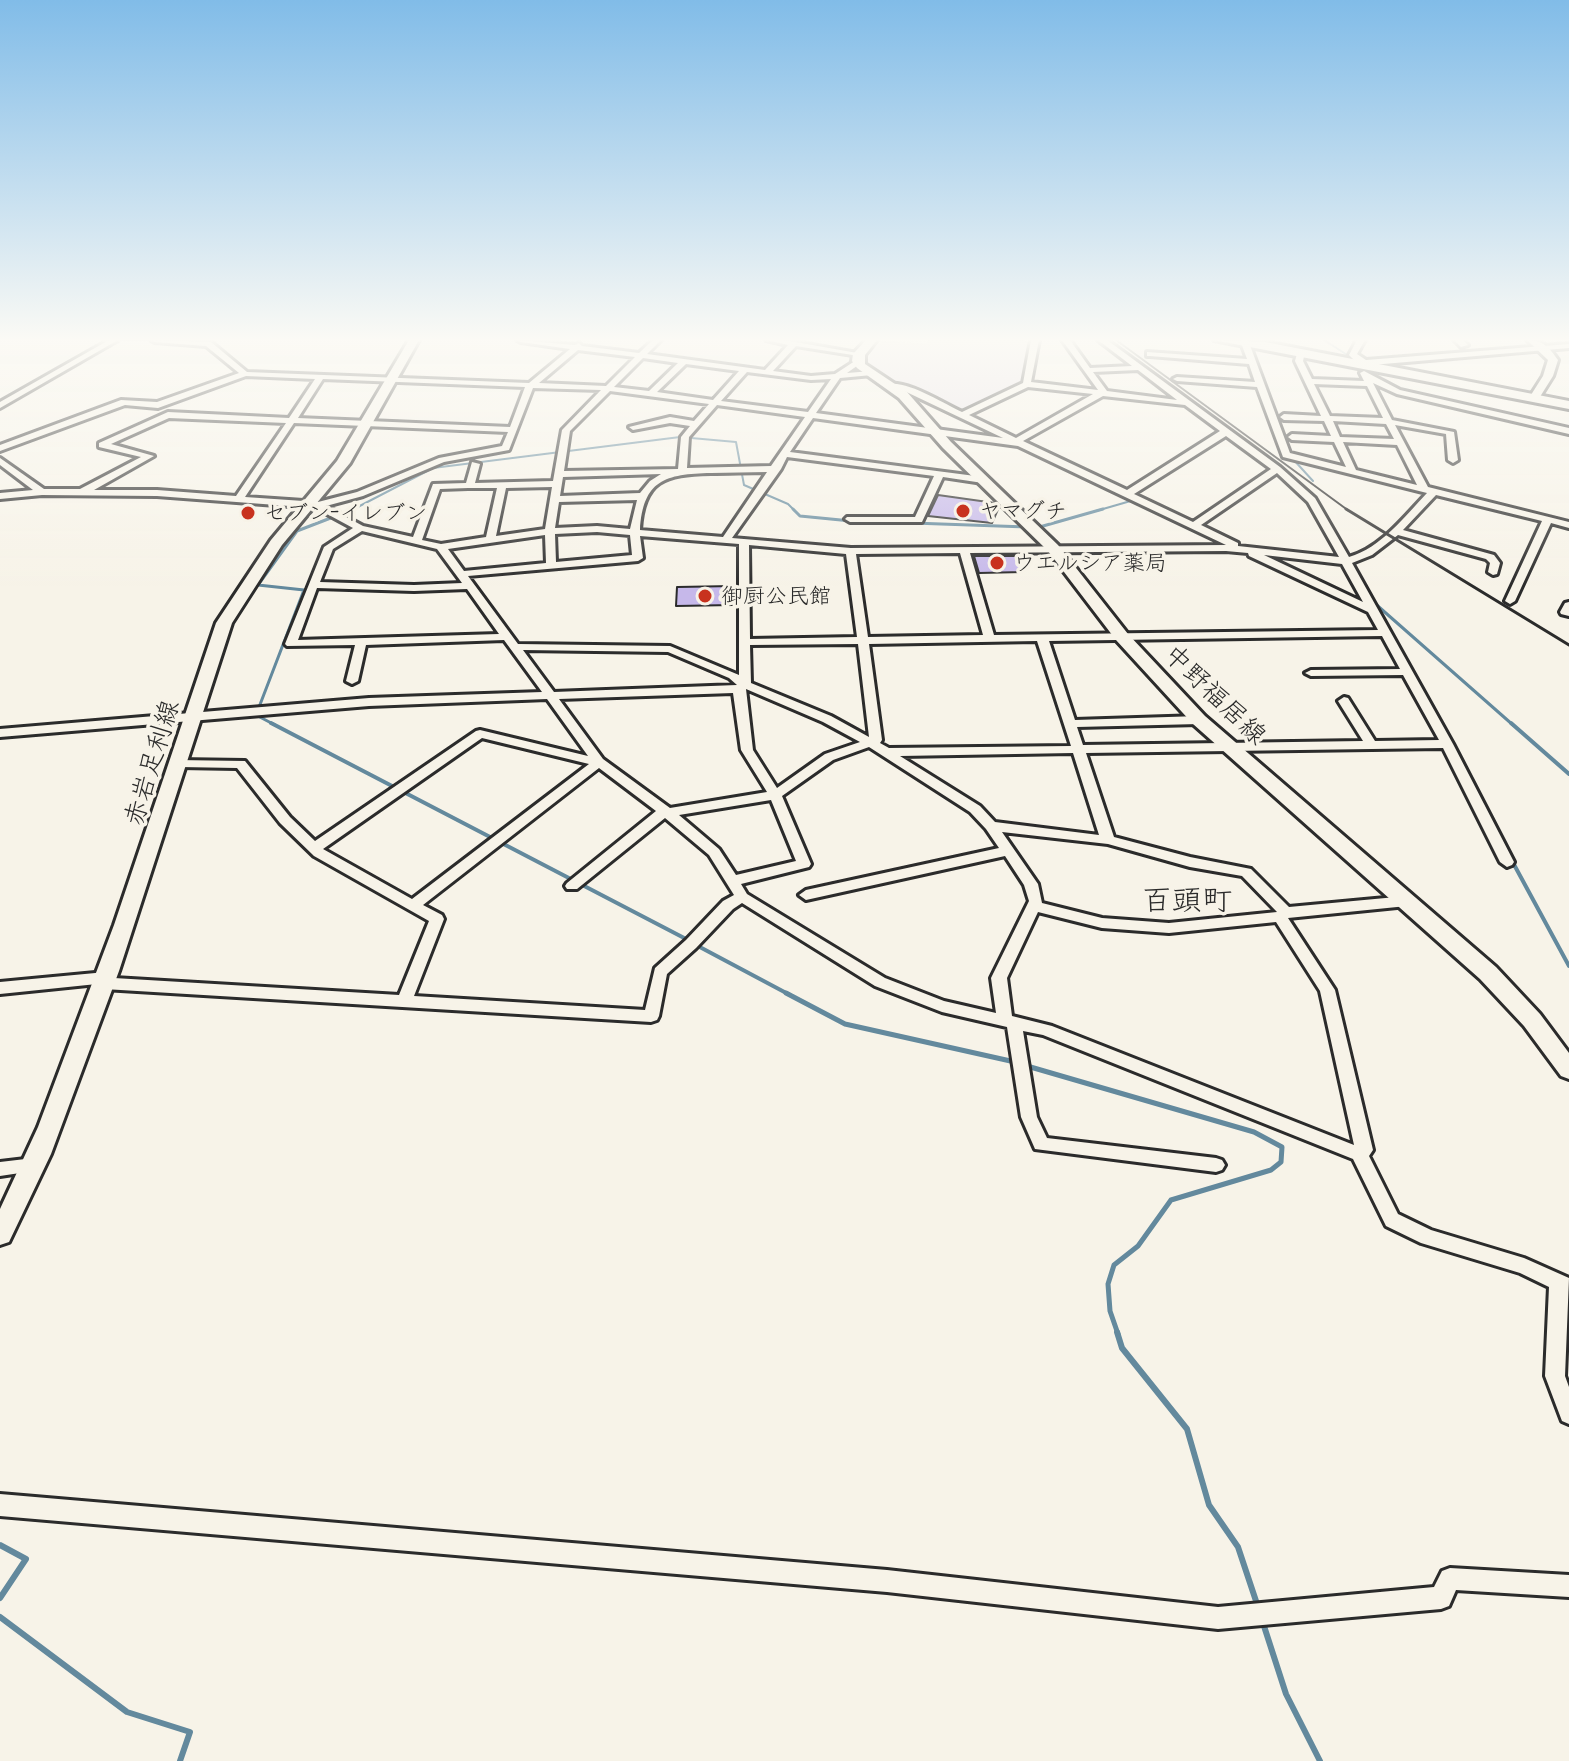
<!DOCTYPE html>
<html>
<head>
<meta charset="utf-8">
<style>
	body { margin:0 }
	canvas { display:block; background:#f7f3e8 }
</style>
</head>
<body>
<canvas width="1569" height="1761"></canvas>
<script>
const ctx = document.querySelector('canvas').getContext('2d');
ctx.lineJoin = 'round';
function paint(path, color) { ctx.fillStyle = color; ctx.fill(path, 'evenodd'); }
function strokePath(path, color, width, dash) { ctx.strokeStyle = color; ctx.lineWidth = width; ctx.lineCap = dash ? 'butt' : 'round'; ctx.setLineDash(dash || []); ctx.stroke(path); }
function label(font, color, halo, rows, align = 'center') {
  ctx.font = font + ' Mali,"Klee One",sans-serif'; ctx.lineWidth = 7; ctx.setLineDash([]); ctx.textBaseline = 'middle'; ctx.strokeStyle = halo; ctx.fillStyle = color; for (const [text, x, y, turn = 0] of rows) {
    ctx.save(); ctx.translate(x, y); ctx.rotate((+turn || 0) * Math.PI / 180); ctx.textAlign = isNaN(turn) ? turn : align; if (halo) ctx.strokeText(text, 0, 0); ctx.fillText(text, 0, 0); ctx.restore();
  }
}
paint(new Path2D(`
	M 929,340 L 1021,340 L 1032,343 L 1024,384 L 961,414 L 901,385 L 867,363 L 871,351 L 882,341 L 927,344 Z`), '#e8e1e9');
strokePath(new Path2D(`
	M 102,340 L 155,340
	M 1107,340 L 1115,346
	M 1324,340 L 1352,358
	M 210,349 L 240,374
	M 1395,388 L 1569,428
	M 1292,458 L 1313,481
	M 1302,485 L 1317,500 L 1322,511
	M 350,511 L 433,468 L 680,437 L 736,442 L 744,485 L 788,504 L 795,511
	M 1096,511 L 1134,500`), '#63899d', 2);
strokePath(new Path2D(`
	M 793,509 L 800,516 L 851,521
	M 1321,509 L 1326,518
	M 884,522 L 1027,527
	M 1036,528 L 1103,509
	M 1371,600 L 1513,725
	M 275,725 L 256,715 L 304,590 L 258,585 L 297,531 L 354,509`), '#63899d', 3);
strokePath(new Path2D(`
	M 271,723 L 688,940
	M 1511,723 L 1569,774
	M 1511,859 L 1569,966
	M 696,945 L 790,995`), '#63899d', 4);
strokePath(new Path2D(`
	M 786,993 L 845,1024 L 1015,1062
	M 1027,1066 L 1254,1132 L 1282,1147 L 1281,1162 L 1271,1170 L 1171,1200 L 1138,1246 L 1114,1265 L 1108,1284 L 1110,1311 L 1118,1334`), '#63899d', 5);
strokePath(new Path2D(`
	M 1117,1332 L 1122,1348 L 1187,1429 L 1209,1505 L 1238,1547 L 1258,1607
	M 0,1545 L 26,1559 L 0,1598
	M 0,1617 L 127,1712 L 190,1732 L 180,1761
	M 1263,1623 L 1286,1694 L 1320,1761`), '#63899d', 6);
const building = new Path2D(`
	M 938,495 L 995,503 L 999,507 L 992,523 L 928,516 Z
	M 974,556 L 1018,556 L 1023,572 L 979,573 Z
	M 733,586 L 733,605 L 676,606 L 677,587 Z`);
paint(building, '#c6b8ea');
strokePath(building, '#2b2b2b', 2);
const minor = new Path2D(`
	M 109,340 L 118,340 L 0,408 L 0,402 Z
	M 151,340 L 211,342 L 247,372 L 529,383 L 570,349 L 521,342 L 517,340 L 575,345 L 579,343 L 582,346 L 639,353 L 653,340 L 661,340 L 647,354 L 765,370 L 788,345 L 766,340 L 784,340 L 863,354 L 859,356 L 796,346 L 773,371 L 811,376 L 835,374 L 858,359 L 861,359 L 861,363 L 847,373 L 872,371 L 876,373 L 872,375 L 840,378 L 816,413 L 1003,438 L 898,388 L 886,385 C 904,378 944,404 962,412 L 1023,383 L 1031,340 L 1039,340 L 1031,382 L 1098,390 L 1062,340 L 1070,340 L 1090,368 L 1132,366 L 1098,340 L 1107,340 L 1280,467 L 1315,498 L 1349,557 C 1381,548 1405,516 1427,493 L 1283,457 L 1257,387 L 1177,381 L 1173,379 L 1177,377 L 1255,382 L 1249,364 L 1150,356 L 1147,356 L 1147,352 L 1247,359 L 1240,340 L 1248,340 L 1290,453 L 1346,467 L 1334,442 L 1292,440 L 1288,437 L 1292,434 L 1331,436 L 1324,421 L 1284,420 L 1280,417 L 1284,414 L 1321,416 L 1295,361 L 1298,350 L 1305,352 L 1303,361 L 1312,379 L 1364,381 L 1360,373 L 1364,371 L 1400,390 L 1569,428 L 1569,434 L 1397,394 L 1373,383 L 1392,420 L 1454,432 L 1458,460 L 1453,463 L 1448,460 L 1446,434 L 1395,425 L 1428,487 L 1569,522 L 1569,528 L 1551,523 L 1515,601 L 1510,604 L 1505,601 L 1542,521 L 1436,495 L 1403,530 L 1494,555 L 1500,563 L 1497,574 L 1493,575 L 1488,572 L 1490,563 L 1486,559 L 1398,535 L 1372,555 L 1352,563 L 1453,744 L 1514,862 L 1512,865 L 1507,867 L 1500,862 L 1443,748 L 1086,753 L 1114,837 L 1190,857 L 1251,869 L 1289,907 L 1407,896 L 1412,898 L 1414,901 L 1412,904 L 1407,906 L 1288,918 L 1335,990 L 1373,1150 L 1369,1156 L 1398,1214 L 1431,1230 L 1524,1258 L 1569,1278 L 1565,1376 L 1569,1387 L 1569,1424 L 1562,1421 L 1545,1376 L 1549,1287 L 1520,1273 L 1421,1243 L 1386,1226 L 1353,1159 L 1043,1035 L 1023,1031 L 1037,1117 L 1047,1138 L 1216,1158 L 1222,1160 L 1225,1165 L 1222,1170 L 1216,1172 L 1035,1149 L 1021,1117 L 1007,1027 L 942,1012 L 875,986 L 742,903 L 733,909 L 696,948 L 667,974 L 659,1016 L 657,1020 L 651,1022 L 104,989 L 97,984 L 0,994 L 0,982 L 106,972 L 111,974 L 114,978 L 399,995 L 429,921 L 314,856 L 280,823 L 237,768 L 180,767 L 174,763 L 176,760 L 245,761 L 290,817 L 315,841 L 476,731 L 480,730 L 588,756 L 547,699 L 369,706 L 0,737 L 0,729 L 369,698 L 542,692 L 504,640 L 366,645 L 358,681 L 352,684 L 346,681 L 355,645 L 287,646 L 285,644 L 324,547 L 353,528 L 316,508 L 157,496 L 42,495 L 0,499 L 0,493 L 33,490 L 0,465 L 0,458 L 44,489 L 80,489 L 141,457 L 99,447 L 99,443 L 168,412 L 289,418 L 315,379 L 246,376 L 158,408 L 125,405 L 0,451 L 0,445 L 121,400 L 157,402 L 239,373 L 206,346 L 155,342 ZM 578,350 L 635,357 L 606,386 L 539,383 ZM 643,358 L 678,363 L 649,391 L 614,387 ZM 686,364 L 739,371 L 713,400 L 657,392 ZM 1138,370 L 1177,400 L 1107,391 L 1093,372 ZM 747,372 L 811,380 L 831,379 L 808,412 L 721,401 ZM 323,379 L 525,387 L 510,427 L 298,418 ZM 1314,384 L 1367,386 L 1383,418 L 1330,416 ZM 1028,387 L 1093,394 L 1016,438 L 969,415 ZM 533,388 L 601,390 L 562,430 L 553,481 L 475,483 L 480,464 L 472,462 L 466,483 L 433,484 L 413,537 L 363,526 L 326,506 L 363,496 L 444,462 L 509,450 ZM 610,391 L 709,404 L 694,421 L 670,417 L 629,427 L 633,430 L 670,423 L 690,426 L 681,437 L 678,469 L 564,471 L 570,431 ZM 1103,396 L 1185,405 L 1220,431 L 1127,490 L 1023,441 ZM 717,405 L 805,417 L 771,466 L 687,468 L 689,437 ZM 169,418 L 286,423 L 236,496 L 157,490 L 94,490 L 154,456 L 111,444 ZM 813,418 L 1018,446 L 1226,545 L 851,548 L 732,538 L 781,469 L 787,457 L 934,476 L 915,517 L 847,517 L 845,519 L 850,522 L 922,522 L 943,477 L 983,483 L 988,480 L 983,477 L 790,452 ZM 1333,421 L 1386,424 L 1394,439 L 1340,437 ZM 294,423 L 508,432 L 502,446 L 439,458 L 357,492 L 318,502 L 245,497 ZM 1226,436 L 1271,469 L 1193,522 L 1134,494 ZM 1343,442 L 1397,445 L 1417,485 L 1356,470 ZM 767,472 L 723,537 L 640,530 C 643,480 665,474 711,473 C 729,473 748,472 767,472 ZM 1277,473 L 1308,502 L 1339,557 L 1238,546 L 1238,543 L 1201,525 ZM 661,474 L 650,481 L 640,493 L 560,496 L 563,477 ZM 552,487 L 545,529 L 496,536 L 506,488 ZM 468,488 L 497,488 L 486,537 L 441,544 L 422,540 L 440,489 ZM 637,500 L 630,529 L 597,526 L 555,528 L 559,502 ZM 362,531 L 437,549 L 462,583 L 414,585 L 320,582 L 333,549 ZM 597,532 L 630,535 L 632,555 L 556,562 L 555,534 ZM 545,535 L 546,563 L 464,571 L 448,549 ZM 640,536 L 739,544 L 739,675 L 670,646 L 518,644 L 468,576 L 638,561 L 643,558 ZM 749,545 L 846,554 L 857,637 L 750,639 ZM 1226,551 L 1248,553 L 1249,556 L 1368,612 L 1378,630 L 994,635 L 970,553 ZM 960,553 L 983,635 L 868,637 L 856,554 ZM 1264,555 L 1342,564 L 1363,602 ZM 317,588 L 414,591 L 467,589 L 499,634 L 298,640 ZM 1382,636 L 1400,669 L 1311,670 L 1305,673 L 1311,676 L 1403,675 L 1439,740 L 1375,741 L 1348,698 L 1344,697 L 1338,701 L 1363,741 L 1083,745 L 1077,727 L 1199,724 L 1205,720 L 1199,716 L 1075,720 L 1049,641 ZM 1037,641 L 1071,746 L 889,748 L 880,743 L 882,740 L 869,644 ZM 858,644 L 869,737 L 831,716 L 751,683 L 750,645 ZM 523,650 L 668,652 L 729,678 L 737,685 L 554,692 ZM 746,689 L 823,722 L 860,742 L 825,754 L 777,788 L 753,750 ZM 733,693 L 741,750 L 767,792 L 670,808 L 603,759 L 559,699 ZM 482,738 L 589,764 L 412,899 L 323,849 ZM 869,747 L 970,812 L 986,829 L 999,848 L 806,890 L 799,895 L 806,900 L 1005,856 L 1024,885 L 1029,901 L 991,978 L 996,1013 L 944,1001 L 885,978 L 747,894 L 741,884 L 809,867 L 811,864 L 782,796 L 833,760 ZM 1073,753 L 1099,835 L 995,822 L 980,806 L 900,756 ZM 599,768 L 656,811 L 567,883 L 565,886 L 567,889 L 577,889 L 665,818 L 709,855 L 734,895 L 723,901 L 686,940 L 655,968 L 645,1010 L 414,996 L 444,919 L 442,915 L 423,905 ZM 771,800 L 796,861 L 736,875 L 719,849 L 679,815 ZM 1002,832 L 1108,844 L 1190,867 L 1242,876 L 1277,912 L 1169,923 L 1102,918 L 1042,903 L 1038,884 ZM 1038,912 L 1102,928 L 1169,933 L 1276,922 L 1320,991 L 1354,1145 L 1052,1026 L 1012,1016 L 1007,978 Z
	M 1357,340 L 1365,340 L 1357,354 L 1366,360 L 1569,344 L 1569,348 L 1360,366 L 1349,355 Z
	M 1454,340 L 1463,340 L 1468,345 L 1461,347 Z
	M 1569,602 L 1569,616 L 1561,614 L 1560,612 L 1565,603 Z
	M 34,1158 L 40,1160 L 43,1165 L 40,1170 L 0,1176 L 0,1162 Z
	M 0,1494 L 887,1570 L 1218,1607 L 1434,1587 L 1442,1571 L 1450,1568 L 1569,1575 L 1569,1597 L 1456,1590 L 1449,1606 L 1441,1609 L 1218,1629 L 887,1592 L 0,1516 Z`);
const tertiary = new Path2D(`
	M 1527,340 C 1543,340 1549,347 1558,360 L 1553,376 L 1538,400 L 1534,401 L 1529,398 L 1543,376 L 1548,360 Z`);
const secondary = new Path2D(`
	M 409,340 L 419,340 L 350,463 L 282,545 L 232,623 L 119,971 L 51,1154 L 9,1242 L 0,1245 L 0,1209 L 38,1127 L 114,925 L 216,623 L 271,540 L 337,461 Z
	M 866,340 L 877,340 L 865,355 L 865,364 L 907,392 L 951,442 L 1058,545 L 1128,634 L 1205,716 L 1496,967 L 1540,1014 L 1569,1053 L 1569,1079 L 1561,1076 L 1524,1026 L 1480,979 L 1193,724 L 1116,640 L 1048,551 L 943,448 L 899,398 L 857,368 L 852,361 L 853,354 Z
	M 1214,340 L 1265,342 L 1569,401 L 1569,409 Z`);
strokePath(minor, '#2b2b2b', 6);
strokePath(tertiary, '#2b2b2b', 6);
strokePath(secondary, '#2b2b2b', 6);
paint(minor, '#f7f3e8');
paint(tertiary, '#f7f3e8');
paint(secondary, '#f7f3e8');
strokePath(new Path2D(`
	M 1116,340 L 1349,511`), '#2b2b2b', 2);
strokePath(new Path2D(`
	M 1346,509 L 1569,645`), '#2b2b2b', 3);
const sky = ctx.createLinearGradient(0, 0, 0, 586);
sky.addColorStop(0, '#81bce8');
sky.addColorStop(0.58, '#fbfaf5');
sky.addColorStop(1, '#fbfaf500');
ctx.fillStyle = sky;
ctx.fillRect(0, 0, 1569, 586);
for (const [x, y, r, color] of [
	[963,511,8,"#c8321e"],
	[248,513,8,"#c8321e"],
	[997,563,8,"#c8321e"],
	[705,596,8,"#c8321e"]
]) { const dot = new Path2D(); dot.arc(x, y, r, 0, 2 * Math.PI); ctx.fillStyle = color; ctx.fill(dot); strokePath(dot, '#f7f3e8', 3); }
label('22px', '#2b2b2b', '#f7f3e8', [
	["ヤマグチ",979,511],
	["セブン-イレブン",264,513],
	["ウエルシア薬局",1013,563],
	["御厨公民館",721,596]
], 'left');
label('26px', '#2b2b2b', '#f7f3e8', [
	["中野福居線",1215,695,44],
	["赤岩足利線",152,763,-73]
]);
label('30px', '#2b2b2b', '#f7f3e8', [
	["百頭町",1187,901]
]);
</script>
</body>
</html>
